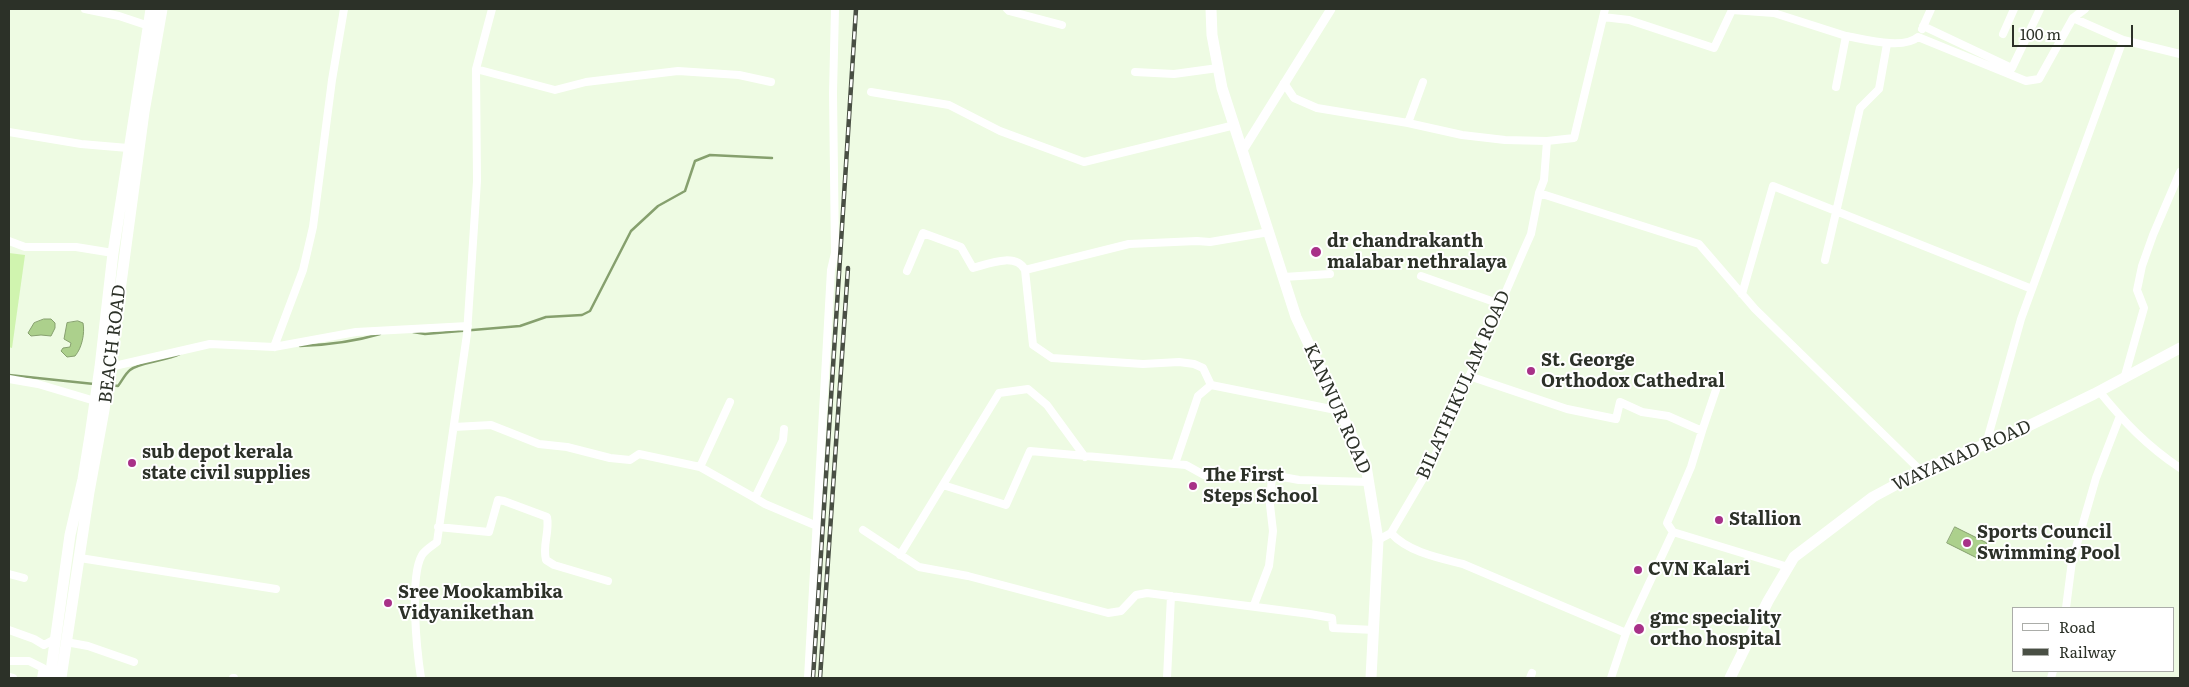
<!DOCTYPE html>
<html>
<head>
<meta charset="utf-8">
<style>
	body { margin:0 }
	#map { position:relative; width:2189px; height:687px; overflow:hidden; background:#eefbe3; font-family:Literata,serif }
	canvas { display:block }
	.frame { position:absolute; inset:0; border:10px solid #2c3128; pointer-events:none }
	.legend { position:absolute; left:2012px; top:607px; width:162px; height:65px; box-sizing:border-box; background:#fff; border:1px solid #abada9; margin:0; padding:6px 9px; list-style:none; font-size:15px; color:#2c3128 }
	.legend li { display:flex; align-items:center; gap:10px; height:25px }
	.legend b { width:25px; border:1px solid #abada9 }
	.scale { position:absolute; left:2012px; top:25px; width:121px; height:22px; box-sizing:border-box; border:2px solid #2c3128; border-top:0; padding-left:6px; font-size:15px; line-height:18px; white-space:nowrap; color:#2c3128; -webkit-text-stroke:4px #fff; paint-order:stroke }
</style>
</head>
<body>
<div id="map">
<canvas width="2189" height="687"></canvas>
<div class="frame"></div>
<ul class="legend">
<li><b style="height:6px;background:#fff"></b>Road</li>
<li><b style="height:6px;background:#494f44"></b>Railway</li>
</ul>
<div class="scale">100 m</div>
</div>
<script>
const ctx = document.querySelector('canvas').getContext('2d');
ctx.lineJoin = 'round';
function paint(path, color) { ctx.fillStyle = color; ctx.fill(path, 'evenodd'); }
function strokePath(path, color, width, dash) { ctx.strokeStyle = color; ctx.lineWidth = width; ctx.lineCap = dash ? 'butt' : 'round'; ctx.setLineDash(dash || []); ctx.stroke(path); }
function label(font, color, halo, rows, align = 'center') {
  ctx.font = font + ' Literata,serif'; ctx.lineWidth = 4; ctx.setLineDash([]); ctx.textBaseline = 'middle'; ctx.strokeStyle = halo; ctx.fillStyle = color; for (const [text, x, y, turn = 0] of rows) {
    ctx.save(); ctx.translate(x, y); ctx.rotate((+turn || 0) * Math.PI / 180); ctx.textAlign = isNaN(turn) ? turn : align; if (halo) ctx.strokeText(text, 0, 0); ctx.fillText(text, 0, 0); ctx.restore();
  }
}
paint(new Path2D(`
	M 9,253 L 25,255 L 12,348 L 9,347 Z`), '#d0f4af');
const water = new Path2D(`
	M 44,319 L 51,319 L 55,323 L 55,328 L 51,336 L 41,335 L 31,336 L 28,333 L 34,323 Z
	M 78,321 L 83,323 C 85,333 82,348 75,356 L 67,357 L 61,351 L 63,348 L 70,347 L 71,343 L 64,339 L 67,323 Z
	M 1955,527 L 1987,543 L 1979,559 L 1947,543 Z`);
paint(water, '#acd08c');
strokePath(water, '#86a06e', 1);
strokePath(new Path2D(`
	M 413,332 L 425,334 L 520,326 L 546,317 L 582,315 L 590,311 L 631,231 L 658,206 L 685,191 L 695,161 L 710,155 L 772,158
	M 300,346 C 328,345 353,342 380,334
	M 9,375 L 94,384
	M 110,385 L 118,386 C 122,381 125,374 130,370 C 140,362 166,361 180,354`), '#86a06e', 2.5);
strokePath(new Path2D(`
	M 85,9 L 119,16 L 149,26
	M 1007,9 L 1009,11 L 1062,25
	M 1603,17 L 1629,20 L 1714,48 L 1732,10 L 1774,13 L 1846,36 L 1836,87
	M 1923,26 L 2012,68 L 2040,9
	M 1922,29 L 1931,9
	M 2003,34 L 2014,9
	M 1846,36 C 1864,39 1903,50 1918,37 L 2026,81 L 2039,79 L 2073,18 L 2085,9
	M 2123,40 L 2180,54
	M 476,69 L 555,90 L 586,82 L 678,71 L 739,75 L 771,82
	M 1135,72 L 1174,74 L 1218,68
	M 1284,83 L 1294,98 L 1317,108 L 1408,123 L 1462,135 L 1505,140 L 1547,141
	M 871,92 L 949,105 L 1000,131 L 1084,162 L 1235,125
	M 1408,123 L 1423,82
	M 9,132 L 81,144 L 128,148
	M 1539,193 L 1699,244 L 1755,309 L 1921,471
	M 9,241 L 25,247 L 76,247 L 113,253
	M 1825,260 L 1860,108 L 1879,89 L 1887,44
	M 1025,270 L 1129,244 L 1197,241 L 1210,242 L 1269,232
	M 907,271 L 923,233 L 961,247 L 973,268 C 988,264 1016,252 1025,270 L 1033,345 L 1052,358 L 1143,364 L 1179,362 L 1194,364 L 1203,368 L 1211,385
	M 1421,276 L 1500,304
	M 1284,277 L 1330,274
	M 1742,294 L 1773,186 L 2032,289
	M 274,347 L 303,270 L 313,227 L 332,80 L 344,9
	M 110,367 L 210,344 L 274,347 L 356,332 L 468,326
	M 1469,376 L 1567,409 L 1616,419 L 1620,402 L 1642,412 L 1668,416 L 1702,431 L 1691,467 L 1667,523 L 1673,532
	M 9,379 L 38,384 L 95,401
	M 2124,379 L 2144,308 L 2137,290 L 2142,266 L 2153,235 L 2180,172
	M 2099,391 C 2124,422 2147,446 2180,468
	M 454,427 L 491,425 L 539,444 L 567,447 L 610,458 L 630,460 L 639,454 L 700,467 L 755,498 L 783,440 L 784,429
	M 1702,431 L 1720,378
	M 1986,444 L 2021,319 L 2123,40 L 2073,18
	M 1175,464 L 1198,396 L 1211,385 L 1341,411
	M 700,467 L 730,402
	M 943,485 L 1006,505 L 1030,451 L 1186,465 L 1204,475 L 1217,471 L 1229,476 L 1272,475 L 1299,480 L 1369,482
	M 755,498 L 765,504 L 817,526
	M 438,527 L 489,532 L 498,500 L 504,501 L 547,517 C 550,532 542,545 546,560 L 554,565 L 608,581
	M 863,530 L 919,567 L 968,576 L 1108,613 L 1121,611 L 1136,595 L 1147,593 L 1310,614 L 1332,618 L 1333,628 L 1374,630
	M 1391,533 C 1408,552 1439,558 1463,564 L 1626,633 L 1611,678
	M 1378,540 L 1391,533 L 1431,465 L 1523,252 L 1531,234 L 1539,193 L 1544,180 L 1547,141 L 1574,138 L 1605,9
	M 900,555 L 999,393 L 1028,389 L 1047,405 L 1085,457
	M 80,558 L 276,589
	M 9,574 L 24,578
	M 1254,605 L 1269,566 L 1273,531 L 1270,505 L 1272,475
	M 2066,608 L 2072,561 L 2096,478 L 2120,416
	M 9,630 L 34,639 L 44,645 L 55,639
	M 1626,633 L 1673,532 L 1788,567
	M 66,642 L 88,646 L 134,662
	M 9,661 L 29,661 L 43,668 L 41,678
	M 9,677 L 13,678
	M 233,678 L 234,678
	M 421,678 C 417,652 409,577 422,555 C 425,550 432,546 437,542 L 467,334 L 477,181 L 476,69 L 492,9
	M 808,678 L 831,270 L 835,253 L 833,93 L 835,9
	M 1167,678 L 1171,596
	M 1530,678 L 1532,673
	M 2051,678 L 2053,671`), '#fff', 8);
strokePath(new Path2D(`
	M 1243,150 L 1331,9`), '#fff', 9);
strokePath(new Path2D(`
	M 1211,9 L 1212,35 L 1222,88 L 1296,317 L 1366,466 L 1378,540 L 1371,678
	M 50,678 L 70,535 L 83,479 L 90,436 L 100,367 L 113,253 L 151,9
	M 61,678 L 89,492 L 104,410 L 144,112 L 162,9
	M 1730,678 L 1768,601 L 1794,557 L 1873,497 L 1925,469 L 2020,430 L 2094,394 L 2180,348`), '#fff', 11);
const rail = new Path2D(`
	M 813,678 L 856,9
	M 820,678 L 848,268`);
strokePath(rail, '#494f44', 4.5);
strokePath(rail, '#fff', 2.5, [8]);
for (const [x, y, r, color] of [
	[1316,252,6,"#a83188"],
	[1531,371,5,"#a83188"],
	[132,463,5,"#a83188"],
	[1193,486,5,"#a83188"],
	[1719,520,5,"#a83188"],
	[1967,543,5,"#a83188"],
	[1638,570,5,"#a83188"],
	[388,603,5,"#a83188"],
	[1639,629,6,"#a83188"]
]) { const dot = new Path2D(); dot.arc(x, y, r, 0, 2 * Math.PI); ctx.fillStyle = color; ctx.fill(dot); strokePath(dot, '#fff', 2); }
label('bold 18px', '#2c3128', '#fff', [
	["dr chandrakanth",1327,242],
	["malabar nethralaya",1327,263],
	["St. George",1541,361],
	["Orthodox Cathedral",1541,382],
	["sub depot kerala",142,453],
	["state civil supplies",142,474],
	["The First",1203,476],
	["Steps School",1203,497],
	["Stallion",1729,520],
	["Sports Council",1977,533],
	["Swimming Pool",1977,554],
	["CVN Kalari",1648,570],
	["Sree Mookambika",398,593],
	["Vidyanikethan",398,614],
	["gmc speciality",1650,619],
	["ortho hospital",1650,640]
], 'left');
label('18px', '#2c3128', '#fff', [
	["BEACH ROAD",113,344,-83],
	["BILATHIKULAM ROAD",1464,385,-66],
	["KANNUR ROAD",1337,409,66],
	["WAYANAD ROAD",1962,456,-24]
]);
</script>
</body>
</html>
